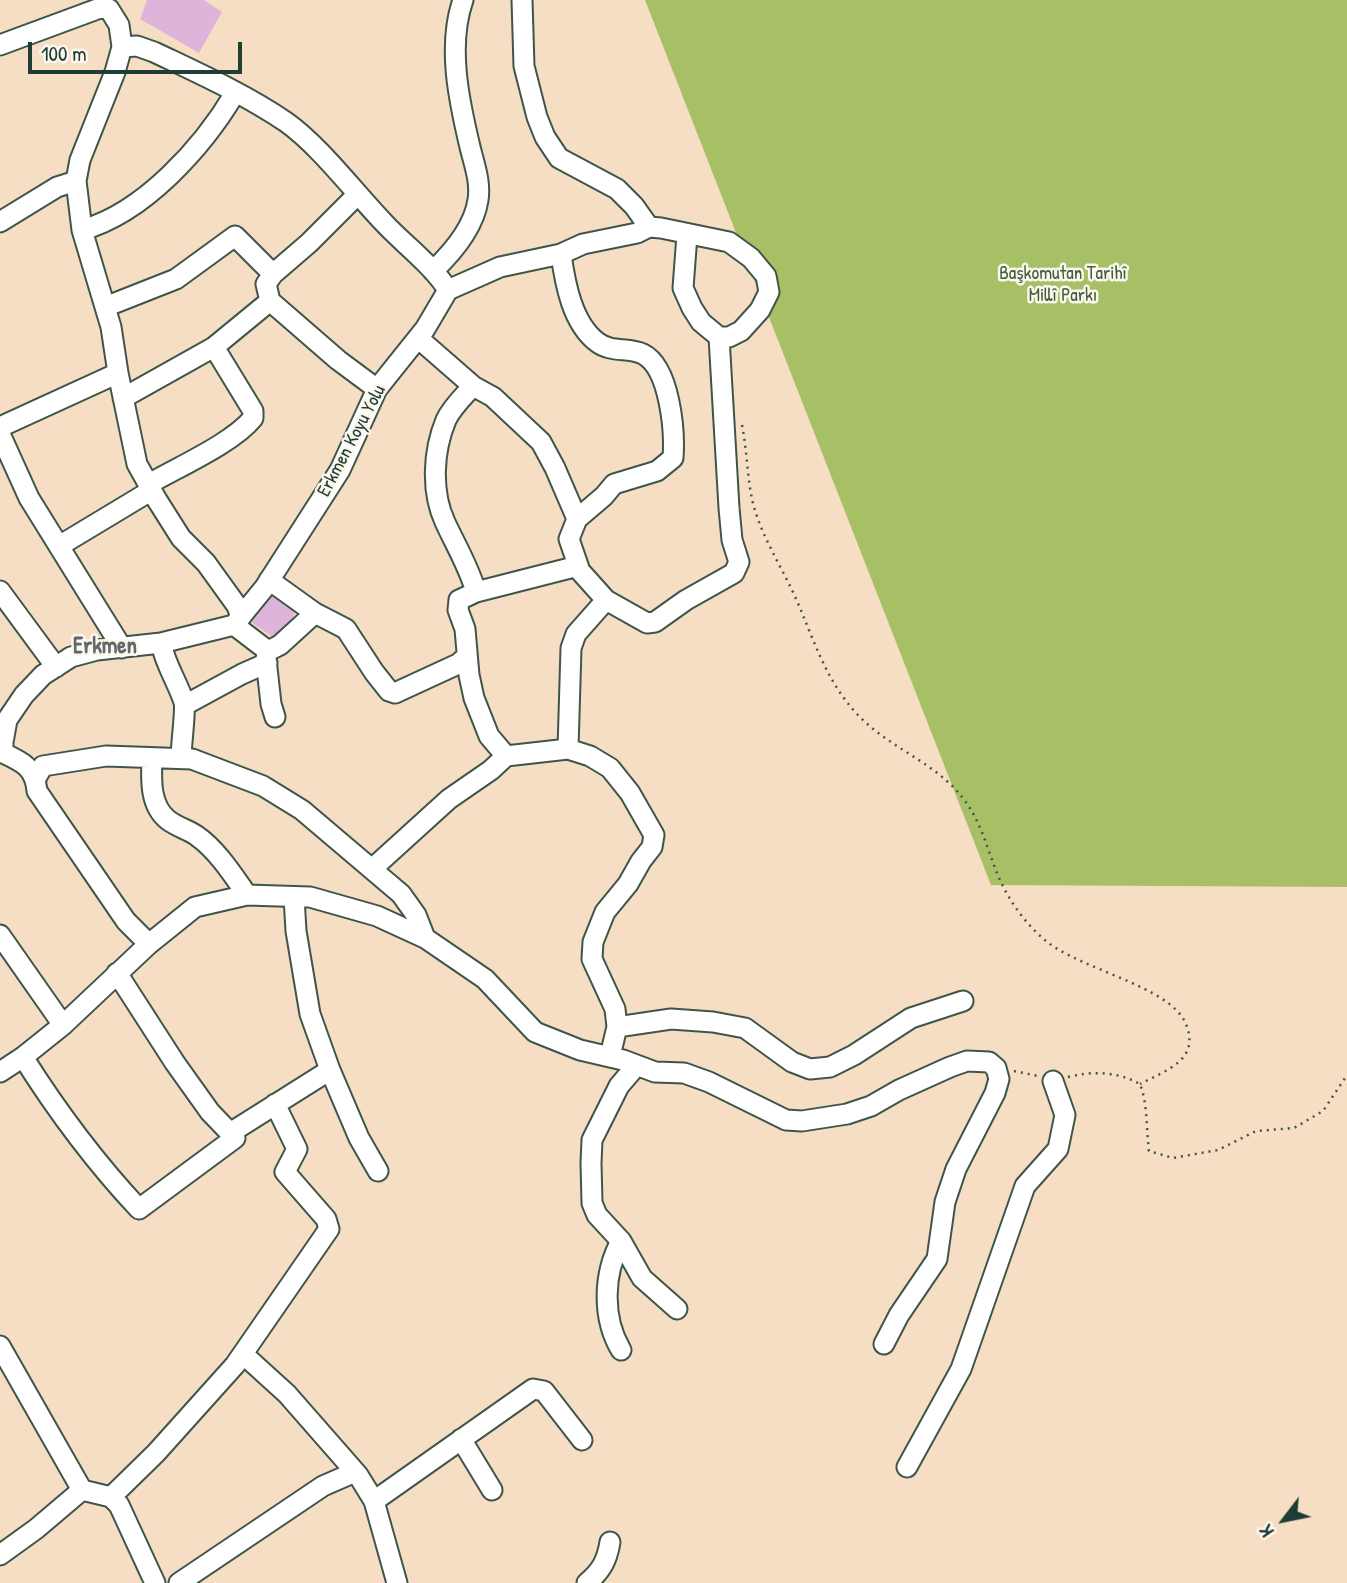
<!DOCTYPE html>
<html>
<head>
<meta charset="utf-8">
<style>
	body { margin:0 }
	#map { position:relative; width:1347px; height:1583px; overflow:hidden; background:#f5dec3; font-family:"Patrick Hand",sans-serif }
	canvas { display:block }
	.north { position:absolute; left:1249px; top:1485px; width:70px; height:70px; -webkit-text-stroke:5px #fbf7ec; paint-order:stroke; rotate:238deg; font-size:19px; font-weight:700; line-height:28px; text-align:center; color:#1f3d34 }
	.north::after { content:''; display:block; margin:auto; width:24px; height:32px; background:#1f3d34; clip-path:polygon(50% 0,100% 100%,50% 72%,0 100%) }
	.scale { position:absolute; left:28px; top:42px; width:214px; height:32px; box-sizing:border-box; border:4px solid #1f3d34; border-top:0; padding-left:9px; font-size:21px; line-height:24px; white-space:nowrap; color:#1f3d34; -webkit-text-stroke:5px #fbf7ec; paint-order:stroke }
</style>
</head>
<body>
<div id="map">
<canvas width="1347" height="1583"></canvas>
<div class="north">K</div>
<div class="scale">100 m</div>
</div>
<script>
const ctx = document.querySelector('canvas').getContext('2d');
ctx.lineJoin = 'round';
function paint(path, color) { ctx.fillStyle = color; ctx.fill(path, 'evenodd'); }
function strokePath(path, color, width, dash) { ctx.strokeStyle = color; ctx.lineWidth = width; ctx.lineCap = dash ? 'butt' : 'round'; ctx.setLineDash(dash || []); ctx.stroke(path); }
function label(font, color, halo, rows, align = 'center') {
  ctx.font = font + ' "Patrick Hand",sans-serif'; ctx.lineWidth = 5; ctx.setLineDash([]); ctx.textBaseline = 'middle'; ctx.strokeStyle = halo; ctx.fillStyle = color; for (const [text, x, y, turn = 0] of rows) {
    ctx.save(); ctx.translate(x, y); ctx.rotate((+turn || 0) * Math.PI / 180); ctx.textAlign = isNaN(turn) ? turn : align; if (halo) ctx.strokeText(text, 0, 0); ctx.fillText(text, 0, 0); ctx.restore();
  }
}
paint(new Path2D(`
	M 645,0 L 1347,0 L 1347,887 L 991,885 Z`), '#a7c066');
paint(new Path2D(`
	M 147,0 L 204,0 L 222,12 L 199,53 L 140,19 Z
	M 271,591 L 298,609 L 277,640 L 251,622 Z`), '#dfb4db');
const minor = new Path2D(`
	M 522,0 L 524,66 L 537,117 L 545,137 L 559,158 L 617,189 L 634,206 L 649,227
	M 0,45 L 100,8 L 109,9 L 119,25 L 122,47 L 115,72 L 80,160 L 76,181 L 82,230 L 111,327 L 118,373 L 137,464 L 157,500 L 181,538 L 206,563 L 237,606 L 241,617
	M 122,47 L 137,46 L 154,52 C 198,73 245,94 286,122 C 320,146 355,193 386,225 C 406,246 432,265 448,290
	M 357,195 L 309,243 L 273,274 L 266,284 L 270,301 L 338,360 L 377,389
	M 0,222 L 57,187 L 76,181
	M 82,230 C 144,213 203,147 235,93
	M 561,254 C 565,283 572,323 597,342 C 611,353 628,347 643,354 C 670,368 675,431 673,458 L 657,471 L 614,484 L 604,496 L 577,519 L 569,539 L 580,571 L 606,600 L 647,623 L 655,622 L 686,600 L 734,573 L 739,562 L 732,540 L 729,508 L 719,337
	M 433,271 C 453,252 474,227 478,200 C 481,182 474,164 470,147 C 459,101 447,46 463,0
	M 105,307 L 176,279 L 235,236 L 273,274
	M 418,338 L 473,386 C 464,396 452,407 446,420 C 433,451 431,492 445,522 C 456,546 469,567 476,592
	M 473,386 L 493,397 L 541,442 L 555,468 L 577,519
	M 123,398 L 214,347 L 270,301
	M 0,427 L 118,373
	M 0,434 L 29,498 L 122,648
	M 149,484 C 178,467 233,443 253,418 L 253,411 L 214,347
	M 59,546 L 152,490
	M 269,580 L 315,613 L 346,629 L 374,672 L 389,691 L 395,693 L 458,664 L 467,656
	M 0,591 L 56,667
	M 234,625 L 268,651
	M 161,643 C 165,664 177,681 184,702 C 186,710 181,745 181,758
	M 268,651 L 280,645 L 315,613
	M 267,652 L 266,659 L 271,704 L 275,717
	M 185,705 L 242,674 L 267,663
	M 568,749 L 571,648 L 576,634 L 606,600
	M 3,753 L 3,742 L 7,720 L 24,695 L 43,675 L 71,657 L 97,650 L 161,643 L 234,625 L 265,587 L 340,470 L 377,389 L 425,329 L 448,290 L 500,267 L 561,254 L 583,244 L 637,233 L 649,227 L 661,228 L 729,242 L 751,258 L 766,276 L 769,292 L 760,310 L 741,331 L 729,337 L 719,337 L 701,322 L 692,308 L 683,288 L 687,235
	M 3,753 C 23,762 35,768 37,791 L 126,921 L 149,944
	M 506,756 L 489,736 L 474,698 L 469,675 L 465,629 L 458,610 L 459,600 L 476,592 L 578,566
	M 152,759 C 151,780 150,806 168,820 C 177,827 189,830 197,836 C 217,850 233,875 247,895
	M 36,778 L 43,766 L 106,756 L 192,759 L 263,786 L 302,810 L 401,894 L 416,915 L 425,938
	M 373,868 L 449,799 L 491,770 L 506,756 L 568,749 L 590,756 L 610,768 L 630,793 L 654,835 L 652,847 L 641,861 L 628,884 L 605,912 L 593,942 L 592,959 L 615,1009 L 617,1027 L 610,1056
	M 294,897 L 296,931 L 310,1014 L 330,1070 L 359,1138 L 378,1171
	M 0,935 L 63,1025
	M 617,1027 L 671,1019 L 713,1022 L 745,1028 L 792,1062 L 810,1069 L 830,1067 L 854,1055 L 911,1018 L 963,1001
	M 23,1057 C 57,1111 95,1162 139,1209 L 235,1138 L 210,1112 L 175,1063 L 117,973
	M 636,1066 L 619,1086 L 592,1140 L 591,1163 L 592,1203 L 597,1215 L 621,1241 L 642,1278 L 677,1309
	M 0,1072 L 23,1057 L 63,1025 L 149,944 L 195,907 L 247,895 L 310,897 L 377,916 L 425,938 L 485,979 L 535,1032 L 580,1050 L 623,1060 L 655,1072 L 684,1073 L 709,1082 L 786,1120 L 802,1121 L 847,1114 L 871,1106 L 899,1090 L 950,1067 L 967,1061 L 989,1062 L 996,1068 L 999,1079 L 995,1093 L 956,1169 L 945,1202 L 937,1259 L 899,1315 L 884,1344
	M 230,1133 L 330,1070
	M 621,1241 C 603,1274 602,1318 621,1350
	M 0,1346 L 82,1490 L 111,1497 L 119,1505 L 155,1583
	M 243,1354 L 287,1394 L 358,1475 L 374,1501 L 397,1583
	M 461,1439 L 492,1490
	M 907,1467 L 961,1369 L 1025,1186 L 1058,1149 L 1065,1115 L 1053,1081
	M 111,1497 L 156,1453 L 235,1365 L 329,1229 L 326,1219 L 285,1172 L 297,1149 L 275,1104
	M 374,1501 L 533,1389 L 544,1391 L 582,1440
	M 0,1555 L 36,1529 L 82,1490
	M 179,1583 L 323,1486 L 355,1472
	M 587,1583 C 601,1571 607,1561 610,1542`);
strokePath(minor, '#3f5549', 23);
strokePath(new Path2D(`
	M 742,425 C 747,450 747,475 752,499 C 759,531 778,561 792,590 C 813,635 823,678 858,715 C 890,749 938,763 965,801 C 980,821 986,844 995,868 C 1005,895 1023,922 1046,941 C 1080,969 1168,986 1185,1022 C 1202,1059 1167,1070 1140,1084
	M 1014,1071 L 1038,1076
	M 1068,1077 C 1093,1071 1116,1071 1140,1084 C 1148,1105 1146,1128 1149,1151 L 1173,1158 L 1218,1150 L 1256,1131 L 1294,1128 L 1323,1111 L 1347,1075`), '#3f5549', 2.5, [2, 5]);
strokePath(minor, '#fff', 19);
label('19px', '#415e40', '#fbf7ec', [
	["Başkomutan Tarihî",1063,274],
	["Millî Parkı",1063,296]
]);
label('19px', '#1f3d34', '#fbf7ec', [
	["Erkmen Koyu Yolu",352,441,-62]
]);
label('bold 23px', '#62676e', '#fbf7ec', [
	["Erkmen",105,647]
]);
</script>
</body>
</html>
